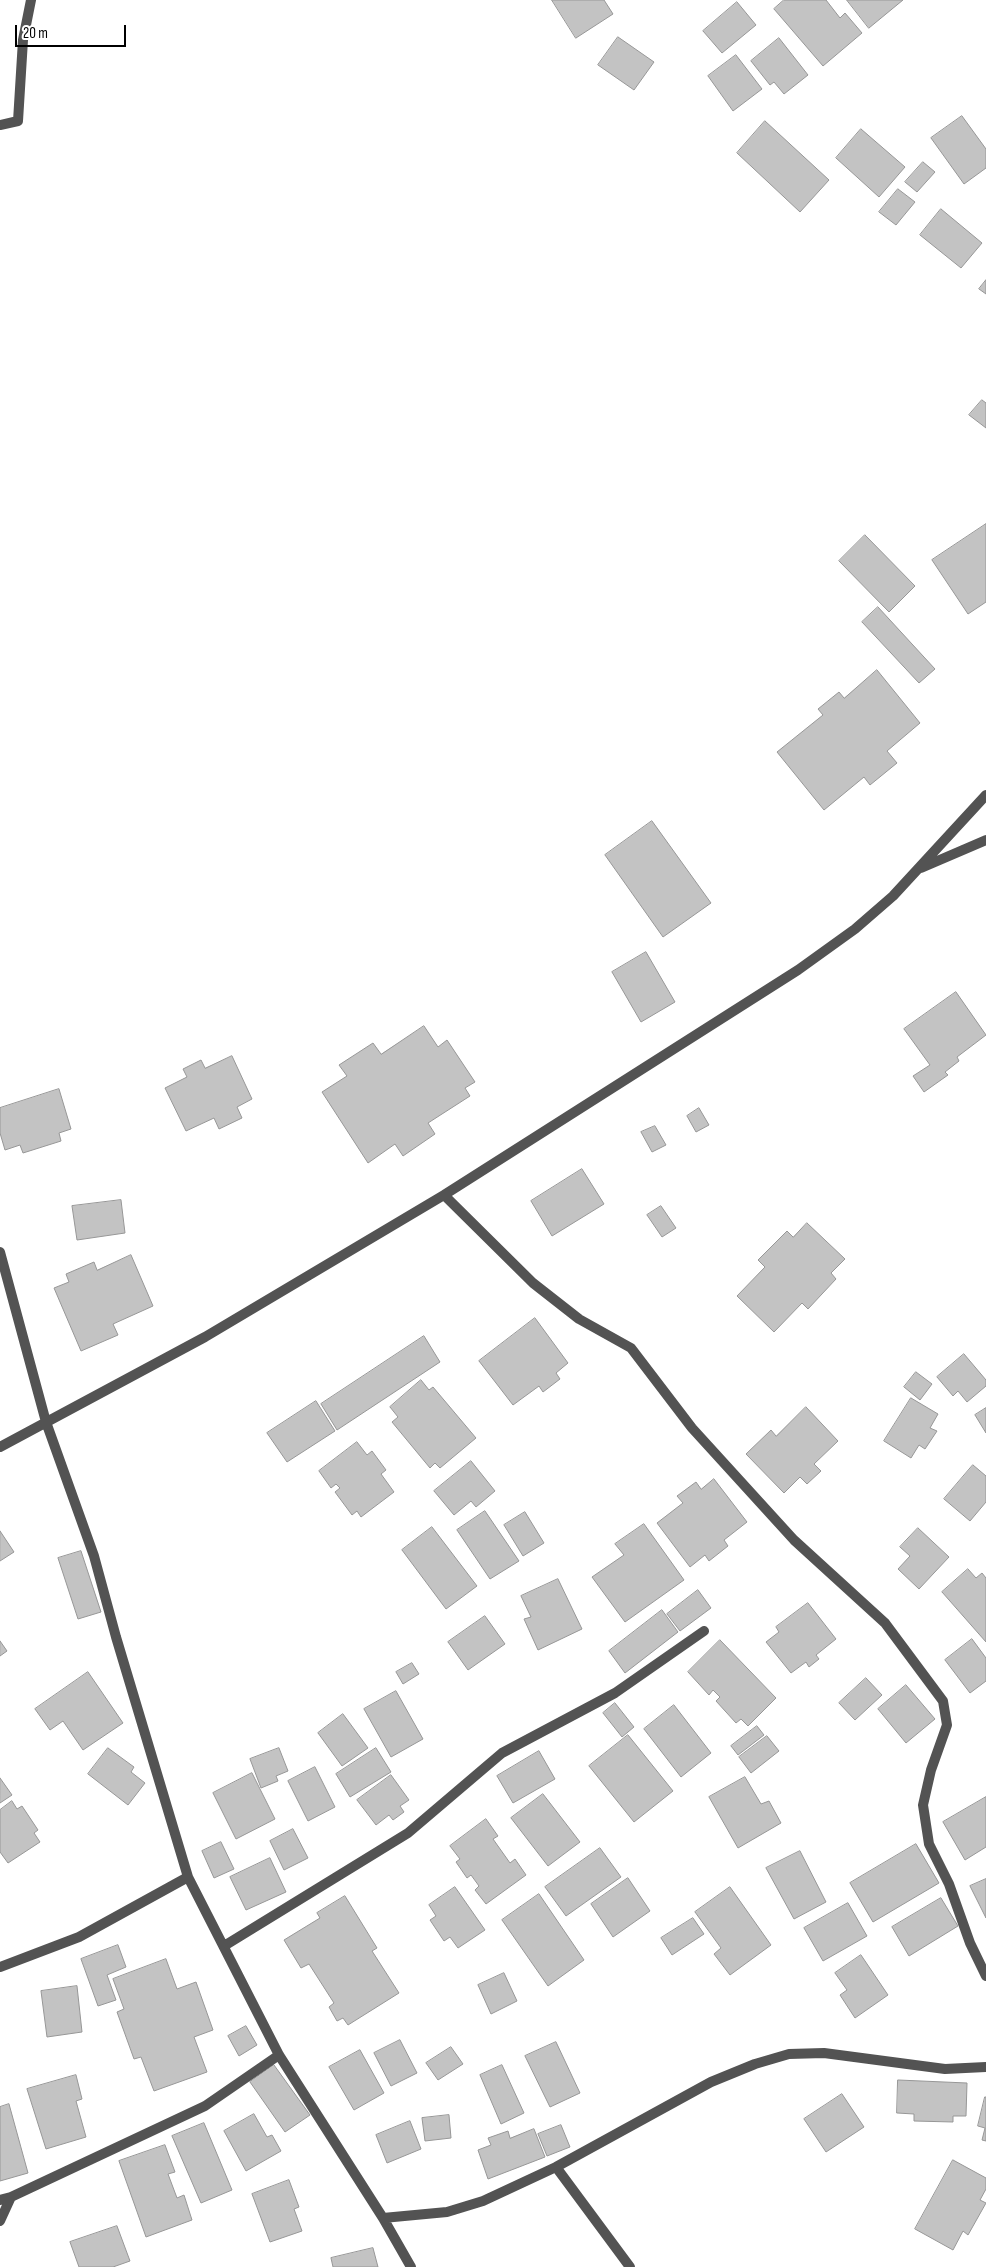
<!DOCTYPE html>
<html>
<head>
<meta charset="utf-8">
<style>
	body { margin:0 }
	#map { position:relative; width:986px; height:2267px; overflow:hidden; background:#fff; font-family:"Sofia Sans Condensed",sans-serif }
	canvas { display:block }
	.scale { position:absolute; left:15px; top:25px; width:111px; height:22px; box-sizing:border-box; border:2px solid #000; border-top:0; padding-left:6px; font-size:15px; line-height:18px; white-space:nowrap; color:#000; -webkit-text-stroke:4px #fff; paint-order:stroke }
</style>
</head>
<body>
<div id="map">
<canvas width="986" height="2267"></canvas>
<div class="scale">20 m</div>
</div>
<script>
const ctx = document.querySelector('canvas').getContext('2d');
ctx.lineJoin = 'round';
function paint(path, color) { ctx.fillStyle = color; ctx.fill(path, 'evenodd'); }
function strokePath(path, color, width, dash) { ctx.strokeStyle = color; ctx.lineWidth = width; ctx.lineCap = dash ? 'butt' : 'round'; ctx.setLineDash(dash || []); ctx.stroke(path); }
const building = new Path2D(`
	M 552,0 L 604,0 L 613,14 L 576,38 Z
	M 784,0 L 826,0 L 840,18 L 845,13 L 862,33 L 823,66 L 774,9 Z
	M 847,0 L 903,0 L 869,28 Z
	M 737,2 L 756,25 L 722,53 L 703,31 Z
	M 618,37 L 654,62 L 634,90 L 598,65 Z
	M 779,38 L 808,75 L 784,94 L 774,82 L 770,85 L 751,61 Z
	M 736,55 L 762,89 L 733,111 L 708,76 Z
	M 962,116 L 986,149 L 986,168 L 964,184 L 931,138 Z
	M 765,121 L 829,180 L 800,212 L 737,153 Z
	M 861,129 L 905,167 L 879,197 L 836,158 Z
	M 923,162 L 935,172 L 917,192 L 905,182 Z
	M 898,189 L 915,202 L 896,225 L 879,212 Z
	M 941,209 L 982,243 L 961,268 L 920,235 Z
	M 986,280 L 986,294 L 979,289 Z
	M 982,400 L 986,403 L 986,428 L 969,415 Z
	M 986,524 L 986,602 L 968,614 L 932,560 Z
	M 865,535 L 915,586 L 889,612 L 839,561 Z
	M 878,607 L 935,669 L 919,683 L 862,622 Z
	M 877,670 L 920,723 L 887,751 L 897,763 L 870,785 L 864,777 L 824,810 L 777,752 L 823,715 L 818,709 L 839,692 L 844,698 Z
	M 652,821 L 711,903 L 663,937 L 605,855 Z
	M 646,952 L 675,1002 L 641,1022 L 612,972 Z
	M 956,992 L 986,1035 L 957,1057 L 959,1061 L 945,1072 L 948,1075 L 924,1092 L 913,1076 L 930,1065 L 904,1029 Z
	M 424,1026 L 438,1047 L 447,1040 L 475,1082 L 465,1088 L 470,1096 L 428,1123 L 435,1134 L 403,1156 L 395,1144 L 368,1163 L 322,1092 L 347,1076 L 339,1065 L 373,1043 L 381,1054 Z
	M 232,1056 L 252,1099 L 237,1107 L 242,1118 L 219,1129 L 214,1118 L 186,1131 L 165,1088 L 187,1077 L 183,1069 L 201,1060 L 205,1068 Z
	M 59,1089 L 71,1129 L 59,1133 L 61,1141 L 23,1153 L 20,1145 L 5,1150 L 0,1133 L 0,1108 Z
	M 699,1108 L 709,1125 L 696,1132 L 687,1116 Z
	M 655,1126 L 666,1145 L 652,1152 L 641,1132 Z
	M 582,1169 L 604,1204 L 552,1236 L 531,1201 Z
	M 121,1200 L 125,1233 L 77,1240 L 72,1206 Z
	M 661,1206 L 676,1228 L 662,1237 L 647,1215 Z
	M 807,1223 L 845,1259 L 831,1273 L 836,1279 L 808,1309 L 802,1303 L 774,1332 L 737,1296 L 765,1267 L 758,1260 L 787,1231 L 793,1237 Z
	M 131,1255 L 153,1306 L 113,1324 L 118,1335 L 81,1351 L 54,1288 L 69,1282 L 66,1274 L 94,1262 L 97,1270 Z
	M 535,1318 L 568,1363 L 556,1373 L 560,1379 L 543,1392 L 539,1386 L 513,1405 L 479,1361 Z
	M 424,1336 L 440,1362 L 337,1430 L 321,1404 Z
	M 964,1354 L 986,1380 L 986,1386 L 967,1402 L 958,1391 L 953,1396 L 937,1377 Z
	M 916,1372 L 932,1384 L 920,1400 L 904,1387 Z
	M 421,1380 L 429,1390 L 433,1387 L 476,1438 L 440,1468 L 435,1463 L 430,1468 L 392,1422 L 398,1417 L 390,1407 Z
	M 911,1398 L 938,1414 L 930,1428 L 937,1431 L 925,1449 L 919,1445 L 911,1458 L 884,1441 Z
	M 316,1401 L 335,1431 L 287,1462 L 267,1433 Z
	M 806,1407 L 838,1441 L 814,1464 L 821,1471 L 807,1484 L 800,1477 L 784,1493 L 746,1454 L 771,1430 L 776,1436 Z
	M 986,1408 L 986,1433 L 975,1415 Z
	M 357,1442 L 367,1455 L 372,1451 L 386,1470 L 381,1474 L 394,1492 L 361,1517 L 357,1511 L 352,1515 L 335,1492 L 340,1488 L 336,1484 L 331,1488 L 319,1471 Z
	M 471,1461 L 495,1491 L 476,1507 L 471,1501 L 454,1515 L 434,1491 Z
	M 973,1465 L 986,1476 L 986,1502 L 970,1521 L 944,1499 Z
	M 714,1479 L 747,1522 L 724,1540 L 728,1546 L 709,1561 L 705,1555 L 690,1567 L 657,1523 L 683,1503 L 677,1496 L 696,1482 L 701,1489 Z
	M 485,1511 L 519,1561 L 490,1579 L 457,1530 Z
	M 525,1512 L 544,1543 L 523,1556 L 504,1525 Z
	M 644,1524 L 684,1580 L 625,1622 L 592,1577 L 624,1555 L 615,1544 Z
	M 432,1527 L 477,1586 L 446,1609 L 402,1550 Z
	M 918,1528 L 949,1557 L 919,1589 L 898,1569 L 910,1556 L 900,1547 Z
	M 0,1531 L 14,1552 L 0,1561 Z
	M 81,1551 L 101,1612 L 78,1619 L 58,1558 Z
	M 968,1569 L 976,1578 L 982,1573 L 986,1578 L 986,1642 L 942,1592 Z
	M 558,1579 L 582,1629 L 538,1650 L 524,1619 L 531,1617 L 521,1596 Z
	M 698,1590 L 711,1608 L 680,1631 L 667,1614 Z
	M 808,1603 L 836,1639 L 816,1655 L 819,1659 L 809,1667 L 806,1662 L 791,1673 L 766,1642 L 779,1632 L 776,1627 Z
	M 662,1610 L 678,1632 L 625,1673 L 609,1651 Z
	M 485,1616 L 505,1644 L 468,1670 L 448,1642 Z
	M 972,1639 L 986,1658 L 986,1681 L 970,1693 L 945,1660 Z
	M 720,1640 L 776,1698 L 748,1726 L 741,1719 L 736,1723 L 716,1701 L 720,1697 L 713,1690 L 709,1695 L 688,1672 Z
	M 0,1641 L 7,1651 L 0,1656 Z
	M 412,1663 L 419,1674 L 403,1684 L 396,1672 Z
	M 88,1672 L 123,1723 L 83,1750 L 63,1721 L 50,1730 L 35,1709 Z
	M 866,1678 L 882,1695 L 855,1720 L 839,1703 Z
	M 906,1685 L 935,1719 L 906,1743 L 878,1709 Z
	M 396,1691 L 423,1739 L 391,1757 L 364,1709 Z
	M 615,1703 L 634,1727 L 622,1737 L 603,1713 Z
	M 674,1705 L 711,1753 L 681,1777 L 644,1729 Z
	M 343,1714 L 368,1748 L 342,1766 L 318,1733 Z
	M 757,1726 L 764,1735 L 738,1755 L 731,1746 Z
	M 628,1735 L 673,1791 L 634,1822 L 589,1766 Z
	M 767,1736 L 779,1751 L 751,1773 L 739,1757 Z
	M 108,1748 L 134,1767 L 131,1772 L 145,1783 L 128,1805 L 88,1774 Z
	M 279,1748 L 288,1771 L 276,1776 L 278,1781 L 261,1788 L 250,1759 Z
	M 376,1748 L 391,1772 L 350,1797 L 336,1774 Z
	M 539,1751 L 555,1779 L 513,1803 L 497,1776 Z
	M 315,1767 L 335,1807 L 308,1821 L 288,1781 Z
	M 252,1773 L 275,1819 L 236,1839 L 213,1793 Z
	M 391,1775 L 409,1800 L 400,1806 L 404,1812 L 393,1820 L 389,1815 L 376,1825 L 357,1800 Z
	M 745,1777 L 761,1804 L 769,1801 L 781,1823 L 738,1848 L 709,1797 Z
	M 0,1778 L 12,1795 L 0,1803 Z
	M 543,1794 L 580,1842 L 548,1866 L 511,1818 Z
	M 986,1797 L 986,1847 L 965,1860 L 943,1822 Z
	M 12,1801 L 17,1809 L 22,1806 L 38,1830 L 34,1833 L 40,1842 L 8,1863 L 0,1852 L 0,1810 Z
	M 486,1819 L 498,1836 L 493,1839 L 510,1863 L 515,1859 L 526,1875 L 486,1904 L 475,1890 L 479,1886 L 471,1875 L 467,1878 L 456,1862 L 460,1859 L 450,1846 Z
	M 293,1829 L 308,1858 L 284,1870 L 270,1841 Z
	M 221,1842 L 234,1869 L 214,1878 L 202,1851 Z
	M 916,1844 L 939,1883 L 873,1922 L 850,1883 Z
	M 600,1848 L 621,1877 L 566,1916 L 545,1887 Z
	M 800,1851 L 826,1902 L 794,1919 L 766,1868 Z
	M 270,1858 L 286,1892 L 246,1910 L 230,1877 Z
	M 628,1878 L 650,1911 L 613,1937 L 591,1904 Z
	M 986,1879 L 986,1918 L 970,1886 Z
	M 455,1887 L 485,1930 L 458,1948 L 450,1937 L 444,1941 L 430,1920 L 436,1916 L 429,1905 Z
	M 730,1887 L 771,1945 L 730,1975 L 714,1954 L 721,1948 L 695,1912 Z
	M 539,1894 L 584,1960 L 548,1986 L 502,1920 Z
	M 345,1896 L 377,1948 L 372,1951 L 399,1993 L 348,2025 L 343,2018 L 337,2021 L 329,2007 L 334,2003 L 309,1964 L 301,1968 L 284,1940 L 320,1918 L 317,1913 Z
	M 941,1898 L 958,1926 L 909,1956 L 892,1927 Z
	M 848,1903 L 867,1936 L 823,1961 L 804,1928 Z
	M 693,1918 L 704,1934 L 672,1955 L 661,1938 Z
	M 118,1945 L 126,1967 L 107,1975 L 116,2000 L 98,2006 L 81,1959 Z
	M 861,1955 L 888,1995 L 855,2018 L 840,1995 L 847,1990 L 835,1973 Z
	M 166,1959 L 177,1989 L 196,1982 L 213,2030 L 194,2037 L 207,2072 L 154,2091 L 141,2057 L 134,2059 L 117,2012 L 124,2009 L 113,1979 Z
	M 504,1973 L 517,2001 L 491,2014 L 478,1985 Z
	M 77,1986 L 82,2032 L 47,2037 L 41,1991 Z
	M 246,2026 L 257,2045 L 239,2056 L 228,2036 Z
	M 400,2040 L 417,2073 L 391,2086 L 374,2053 Z
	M 556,2042 L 580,2093 L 550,2107 L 525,2056 Z
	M 451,2047 L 463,2064 L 438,2080 L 426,2063 Z
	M 360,2050 L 384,2093 L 354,2110 L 329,2067 Z
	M 274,2065 L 310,2115 L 285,2132 L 250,2082 Z
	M 502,2065 L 524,2113 L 501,2124 L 480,2075 Z
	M 76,2075 L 82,2099 L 76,2101 L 86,2137 L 46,2149 L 27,2089 Z
	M 898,2080 L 967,2083 L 966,2116 L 953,2116 L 953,2122 L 914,2121 L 914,2114 L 897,2113 Z
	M 842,2094 L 864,2127 L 826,2152 L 804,2119 Z
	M 985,2097 L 986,2097 L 986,2141 L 982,2140 L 985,2128 L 978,2126 Z
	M 9,2104 L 28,2173 L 0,2181 L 0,2107 Z
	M 254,2114 L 267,2137 L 272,2135 L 281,2151 L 246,2171 L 224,2131 Z
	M 449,2115 L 451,2138 L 425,2141 L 422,2118 Z
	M 410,2121 L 421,2149 L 387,2163 L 376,2135 Z
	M 204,2123 L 232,2190 L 201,2203 L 172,2136 Z
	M 561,2125 L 570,2147 L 547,2156 L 538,2134 Z
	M 534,2129 L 545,2157 L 488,2179 L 478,2150 L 491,2145 L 488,2138 L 508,2131 L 510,2138 Z
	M 165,2145 L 175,2172 L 168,2174 L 177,2198 L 184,2195 L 192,2220 L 146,2237 L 119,2161 Z
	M 953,2160 L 986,2178 L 986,2189 L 980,2200 L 986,2203 L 968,2235 L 963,2231 L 953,2250 L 915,2229 Z
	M 289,2180 L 299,2207 L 294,2209 L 302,2231 L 270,2242 L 252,2194 Z
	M 117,2226 L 130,2261 L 113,2267 L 79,2267 L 70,2242 Z
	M 373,2248 L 378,2267 L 333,2267 L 331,2258 Z`);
paint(building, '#c3c3c3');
strokePath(building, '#979797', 1);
strokePath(new Path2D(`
	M 0,125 L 18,121 L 23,40 L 31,0
	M 921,868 L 986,840
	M 444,1195 L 533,1283 L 579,1319 L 631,1348 L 692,1428 L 794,1540 L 885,1623 L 943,1701 L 947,1725 L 931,1770 L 923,1805 L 929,1844 L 949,1884 L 970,1943 L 986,1976
	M 0,1252 L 46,1422 L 94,1556 L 116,1637 L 188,1877 L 279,2055 L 383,2218 L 411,2267
	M 0,1447 L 205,1337 L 444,1195 L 798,970 L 855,929 L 893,896 L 986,795
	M 224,1946 L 408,1833 L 502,1753 L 615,1693 L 704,1631
	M 0,1967 L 79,1937 L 188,1877
	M 556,2167 L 630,2267
	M 0,2200 L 11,2197 L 205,2106 L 279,2055
	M 383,2218 L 447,2212 L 483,2201 L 556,2167 L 711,2082 L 755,2064 L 789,2054 L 824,2053 L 945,2069 L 986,2067
	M 0,2221 L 11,2197`), '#535353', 10);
</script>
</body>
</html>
